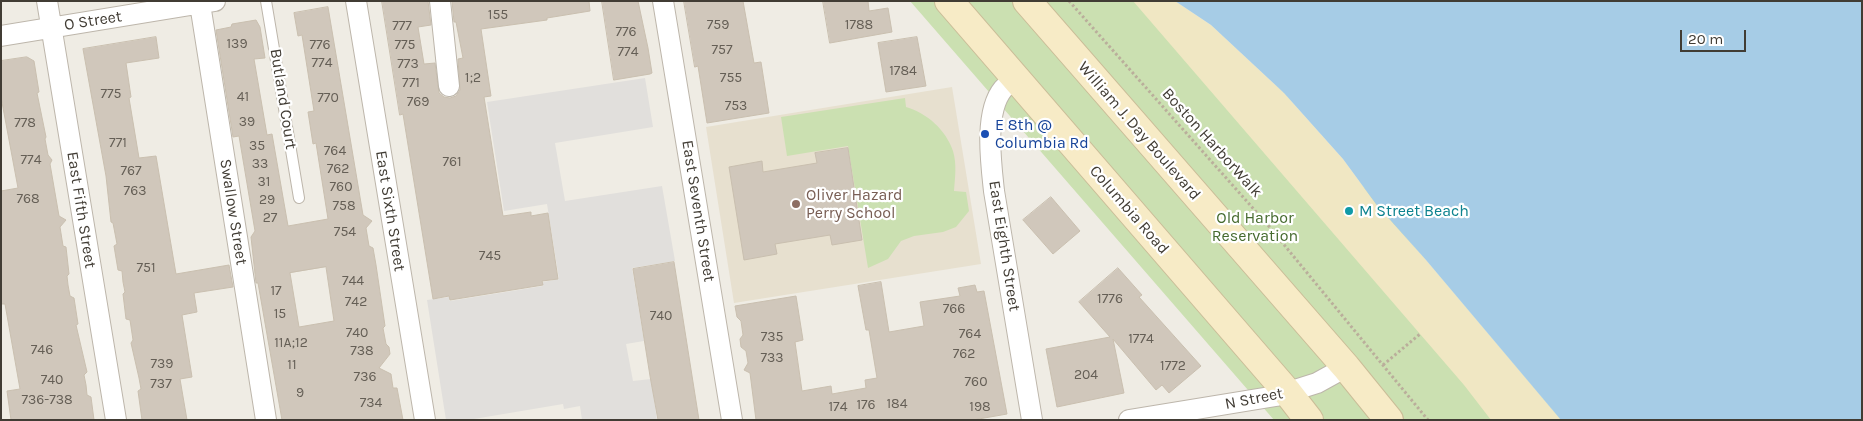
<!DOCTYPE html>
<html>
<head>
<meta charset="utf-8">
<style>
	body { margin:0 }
	#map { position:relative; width:1863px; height:421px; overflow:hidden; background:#efece4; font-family:Karla,sans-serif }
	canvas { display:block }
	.frame { position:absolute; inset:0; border:2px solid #413c34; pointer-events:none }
	.scale { position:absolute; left:1680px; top:30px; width:66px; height:22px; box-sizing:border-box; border:2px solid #413c34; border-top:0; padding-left:6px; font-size:15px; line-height:18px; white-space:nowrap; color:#413c34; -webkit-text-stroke:4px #fff; paint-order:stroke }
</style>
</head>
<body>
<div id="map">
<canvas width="1863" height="421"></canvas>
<div class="frame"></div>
<div class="scale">20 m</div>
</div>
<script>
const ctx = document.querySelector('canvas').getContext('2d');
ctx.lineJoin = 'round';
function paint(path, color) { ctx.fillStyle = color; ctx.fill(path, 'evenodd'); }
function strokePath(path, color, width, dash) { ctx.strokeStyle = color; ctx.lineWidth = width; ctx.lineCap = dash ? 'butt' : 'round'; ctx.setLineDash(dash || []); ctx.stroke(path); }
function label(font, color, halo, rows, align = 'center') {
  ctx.font = font + ' Karla,sans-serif'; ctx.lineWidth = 4.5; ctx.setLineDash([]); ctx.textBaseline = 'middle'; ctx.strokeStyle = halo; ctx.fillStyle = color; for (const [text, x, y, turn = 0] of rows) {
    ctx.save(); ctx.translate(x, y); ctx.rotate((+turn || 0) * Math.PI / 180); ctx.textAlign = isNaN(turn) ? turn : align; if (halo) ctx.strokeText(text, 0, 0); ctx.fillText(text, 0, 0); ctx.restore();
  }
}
paint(new Path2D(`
	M 952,87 L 981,264 L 734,303 L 706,127 Z`), '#e7e0cf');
paint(new Path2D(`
	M 910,1 L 1175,1 L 1284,93 L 1561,420 L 1274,420 Z
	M 905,98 L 906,107 C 927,113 946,130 953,151 C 957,164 955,178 954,191 L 966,192 L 969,211 L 956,227 L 943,232 L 914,236 L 901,241 L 888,259 L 868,268 L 848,146 L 787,156 L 781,117 Z`), '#cbe0b1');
paint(new Path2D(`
	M 1133,1 L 1175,1 L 1211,25 L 1284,93 L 1343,159 L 1376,204 L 1426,260 L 1561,420 L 1491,420 L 1464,385 Z`), '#f0e7c3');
paint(new Path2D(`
	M 645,78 L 653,127 L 555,143 L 565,201 L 662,186 L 675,261 L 632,268 L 644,341 L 626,344 L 633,381 L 651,379 L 657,420 L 582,420 L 580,406 L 564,409 L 563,404 L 468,420 L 446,420 L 427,300 L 449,297 L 450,301 L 543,286 L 543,282 L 559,279 L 547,204 L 504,211 L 487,102 Z`), '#e1dfdc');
paint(new Path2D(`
	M 1175,1 L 1862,1 L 1862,420 L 1561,420 L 1426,260 L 1376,204 L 1343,159 L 1284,93 L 1211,25 Z`), '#a6cce6');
const building = new Path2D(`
	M 382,1 L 428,1 L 431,25 L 418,27 L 424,64 L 435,63 L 439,93 L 444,97 L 450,98 L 456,96 L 460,90 L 458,59 L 463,58 L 456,22 L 454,22 L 452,1 L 589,1 L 590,11 L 547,18 L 547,20 L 481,29 L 491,96 L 484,97 L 503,216 L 531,212 L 531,216 L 548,213 L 558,279 L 542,281 L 543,285 L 450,300 L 449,296 L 433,299 L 403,114 L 400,115 Z
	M 602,1 L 638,1 L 648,48 L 652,73 L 650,74 L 614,80 Z
	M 684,1 L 743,1 L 754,63 L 761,62 L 769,113 L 707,123 L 698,66 L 695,67 Z
	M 823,1 L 868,1 L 869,11 L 888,8 L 892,32 L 830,43 Z
	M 328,7 L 363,215 L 372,221 L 366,228 L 369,246 L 373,248 L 376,265 L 385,326 L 383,328 L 386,344 L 389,347 L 390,354 L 379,368 L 391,374 L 393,388 L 397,388 L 403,420 L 282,420 L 258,283 L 256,283 L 251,237 L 255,231 L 239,136 L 233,137 L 216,30 L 231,27 L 232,24 L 256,20 L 260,27 L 265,58 L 254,59 L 267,135 L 272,134 L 288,226 L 328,219 L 316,143 L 313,144 L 308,112 L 314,111 L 302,35 L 298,36 L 294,13 ZM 326,267 L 334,321 L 299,327 L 290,273 Z
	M 156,37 L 159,58 L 126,63 L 131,97 L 129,98 L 139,158 L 156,156 L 176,274 L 229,265 L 233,287 L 194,293 L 197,312 L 182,315 L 192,377 L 180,379 L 187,420 L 142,420 L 138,391 L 141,389 L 139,378 L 131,343 L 133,340 L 130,320 L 126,319 L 123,294 L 125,292 L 123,282 L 122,271 L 118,270 L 114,246 L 117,244 L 113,223 L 111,222 L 106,176 L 83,49 Z
	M 917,37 L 926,86 L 886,92 L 878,43 Z
	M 27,57 L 34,61 L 39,92 L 37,93 L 46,137 L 45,139 L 48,155 L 52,160 L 50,164 L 59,216 L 66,220 L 60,227 L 63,246 L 66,247 L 69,274 L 67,276 L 68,285 L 70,296 L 74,298 L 78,324 L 76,325 L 87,372 L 84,375 L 86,385 L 87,395 L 91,397 L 94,420 L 11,420 L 7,391 L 20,389 L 5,304 L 1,304 L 1,191 L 18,188 L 1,97 L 1,61 Z
	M 848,148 L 862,240 L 832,245 L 830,235 L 775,244 L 777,254 L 744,260 L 729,167 L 762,161 L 763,172 L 817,163 L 815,153 Z
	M 1051,197 L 1080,231 L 1053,254 L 1023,220 Z
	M 674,262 L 699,420 L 658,420 L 650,376 L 633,269 Z
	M 1118,268 L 1142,295 L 1139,297 L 1201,366 L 1169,393 L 1162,385 L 1156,390 L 1113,339 L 1124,393 L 1057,407 L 1046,349 L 1110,337 L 1079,302 Z
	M 881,282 L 889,332 L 924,326 L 920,302 L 960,296 L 958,288 L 975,285 L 977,292 L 984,291 L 1007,414 L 973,420 L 756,420 L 750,373 L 744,370 L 748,363 L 746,351 L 741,347 L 740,339 L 743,335 L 741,321 L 737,317 L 735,306 L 796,296 L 803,340 L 795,342 L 802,391 L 831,386 L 832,394 L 866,388 L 865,380 L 877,378 L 869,330 L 866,330 L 858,286 Z`);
paint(building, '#d0c7bb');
strokePath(building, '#c9bfaf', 1);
const lane = new Path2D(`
	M 266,1 L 299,198`);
const street = new Path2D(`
	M 47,1 L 116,420
	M 356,1 L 425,420
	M 440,1 L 449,86
	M 663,1 L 732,420
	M 200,4 L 266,420
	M 1,36 L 215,1
	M 1015,79 C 1011,82 1007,85 1003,89 C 984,112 991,163 994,191 L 1032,420
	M 1129,420 L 1276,396 L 1317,383 L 1346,367`);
const secondary = new Path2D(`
	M 949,1 L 1288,393 L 1309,420
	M 1027,1 L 1346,367 L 1389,420`);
strokePath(lane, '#bdb6ab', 12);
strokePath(street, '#bdb6ab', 22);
strokePath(secondary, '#cabd98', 30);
strokePath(new Path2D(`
	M 1069,1 L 1267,224 L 1428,420
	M 1383,365 L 1420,334`), '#baae9b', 3, [2.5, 2.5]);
strokePath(lane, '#fff', 10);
strokePath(street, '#fff', 20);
strokePath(secondary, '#f7ebc6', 28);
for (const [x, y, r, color] of [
	[985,134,5,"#1a4fb4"],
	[796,204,5,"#8d6e63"],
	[1349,211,5,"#0f9aa8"]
]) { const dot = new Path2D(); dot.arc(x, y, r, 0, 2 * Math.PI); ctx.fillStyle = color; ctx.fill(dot); strokePath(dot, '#fff', 2); }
label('14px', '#655f56', null, [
	["155",498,15],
	["759",718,25],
	["1788",859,25],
	["777",402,26],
	["776",626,32],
	["139",237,44],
	["776",320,45],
	["775",405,45],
	["757",722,50],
	["774",628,52],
	["774",322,63],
	["773",408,64],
	["1784",903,71],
	["1;2",473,78],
	["755",731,78],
	["771",411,83],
	["775",111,94],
	["41",243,97],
	["770",328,98],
	["769",418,102],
	["753",736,106],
	["39",247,122],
	["778",25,123],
	["771",118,143],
	["35",257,146],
	["764",335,151],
	["774",31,160],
	["761",452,162],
	["33",260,164],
	["762",338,169],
	["767",131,171],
	["31",264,182],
	["760",341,187],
	["763",135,191],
	["768",28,199],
	["29",267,200],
	["758",344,206],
	["27",270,218],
	["754",345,232],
	["745",490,256],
	["751",146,268],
	["744",353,281],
	["17",276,291],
	["1776",1110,299],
	["742",356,302],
	["766",954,309],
	["15",280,314],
	["740",661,316],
	["740",357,333],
	["764",970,334],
	["735",772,337],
	["1774",1141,339],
	["11A;12",291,343],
	["746",42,350],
	["738",362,351],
	["762",964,354],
	["733",772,358],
	["739",162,364],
	["11",292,365],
	["1772",1173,366],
	["204",1086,375],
	["736",365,377],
	["740",52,380],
	["760",976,382],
	["737",161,384],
	["9",300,393],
	["736-738",47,400],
	["734",371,403],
	["184",897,404],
	["176",866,405],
	["174",838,407],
	["198",980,407]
]);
label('16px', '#413c34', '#fff', [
	["O Street",93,21,-9],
	["Butland Court",283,99,81],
	["William J. Day Boulevard",1139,131,49],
	["Boston HarborWalk",1212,143,48],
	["East Fifth Street",81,210,81],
	["Columbia Road",1129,210,49],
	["East Sixth Street",390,211,81],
	["East Seventh Street",698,211,81],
	["Swallow Street",233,212,81],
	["East Eighth Street",1004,246,81],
	["N Street",1254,399,-11]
]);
label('16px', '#164399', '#fff', [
	["E 8th @",995,125],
	["Columbia Rd",995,143]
], 'left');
label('16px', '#785e54', '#fff', [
	["Oliver Hazard",806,195],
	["Perry School",806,213]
], 'left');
label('16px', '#0d838f', '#fff', [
	["M Street Beach",1359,211]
], 'left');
label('16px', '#466b2f', '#fff', [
	["Old Harbor",1255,218],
	["Reservation",1255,236]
]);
</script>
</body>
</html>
